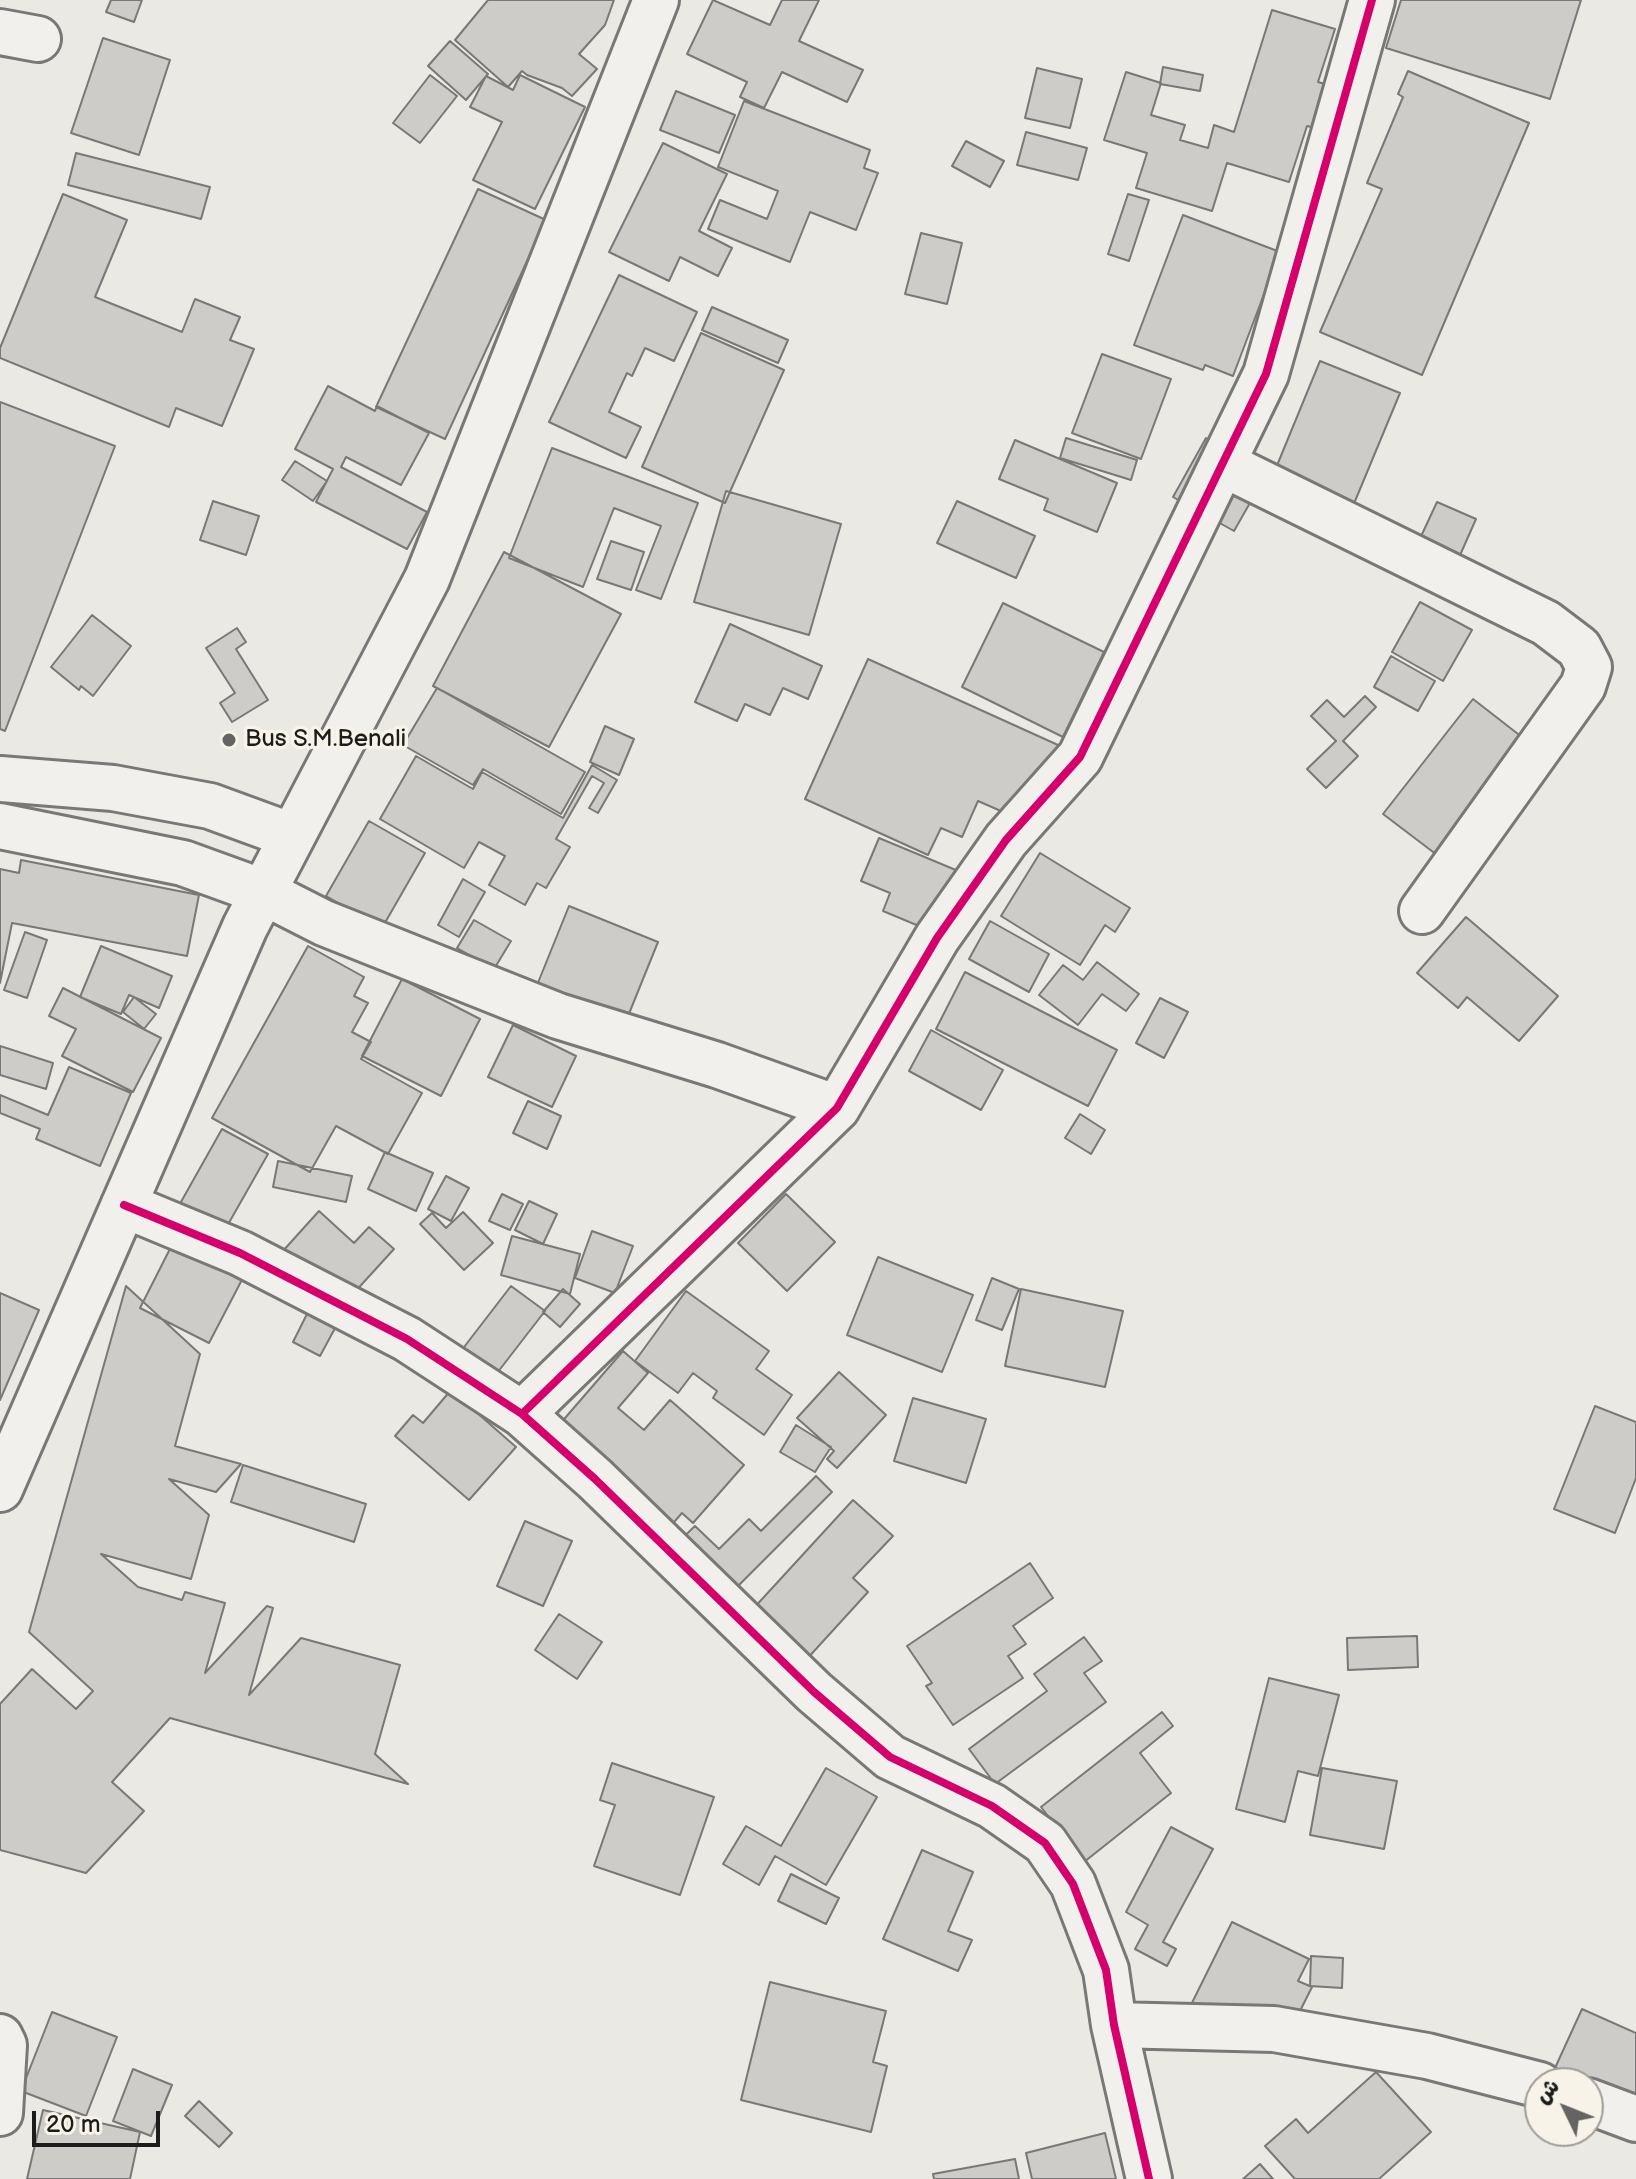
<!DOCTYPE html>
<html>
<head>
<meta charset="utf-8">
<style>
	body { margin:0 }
	#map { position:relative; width:1636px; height:2179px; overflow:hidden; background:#eae9e4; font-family:"Balsamiq Sans","Playpen Sans Arabic",sans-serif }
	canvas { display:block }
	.north { position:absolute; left:1524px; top:2067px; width:80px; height:80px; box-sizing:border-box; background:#f7f3e8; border:2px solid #9f9d96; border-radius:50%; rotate:313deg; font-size:22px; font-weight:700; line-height:32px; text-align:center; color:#1c1c1c }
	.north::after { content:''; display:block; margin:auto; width:28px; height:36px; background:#646462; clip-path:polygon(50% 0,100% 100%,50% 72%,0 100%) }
	.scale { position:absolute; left:32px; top:2111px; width:128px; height:36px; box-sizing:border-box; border:4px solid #1c1c1c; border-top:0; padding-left:10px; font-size:24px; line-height:28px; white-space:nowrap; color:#1c1c1c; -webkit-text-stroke:6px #f7f3e8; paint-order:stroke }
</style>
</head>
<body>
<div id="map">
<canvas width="1636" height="2179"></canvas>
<div class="north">ش</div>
<div class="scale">20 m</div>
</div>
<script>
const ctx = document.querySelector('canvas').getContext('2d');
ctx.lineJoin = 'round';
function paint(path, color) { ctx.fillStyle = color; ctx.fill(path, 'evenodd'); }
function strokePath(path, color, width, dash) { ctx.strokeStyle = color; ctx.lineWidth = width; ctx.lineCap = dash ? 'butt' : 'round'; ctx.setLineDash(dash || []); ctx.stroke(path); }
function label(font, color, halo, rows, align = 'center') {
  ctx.font = font + ' "Balsamiq Sans",sans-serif'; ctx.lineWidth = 7; ctx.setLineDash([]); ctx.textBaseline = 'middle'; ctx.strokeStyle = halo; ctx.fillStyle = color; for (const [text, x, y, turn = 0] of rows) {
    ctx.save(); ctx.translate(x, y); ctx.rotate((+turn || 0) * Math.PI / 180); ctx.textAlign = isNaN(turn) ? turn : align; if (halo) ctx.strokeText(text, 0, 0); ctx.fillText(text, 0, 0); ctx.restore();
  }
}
const building = new Path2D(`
	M 111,0 L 142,0 L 134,22 L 106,12 Z
	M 488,0 L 614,0 L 605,25 L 579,54 L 597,69 L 572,96 L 562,88 L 527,75 L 522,71 L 508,87 L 455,40 Z
	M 713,0 L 770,25 L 782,0 L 819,0 L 799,41 L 863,70 L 847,102 L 782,72 L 764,108 L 740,97 L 747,82 L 687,54 Z
	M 1401,0 L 1581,0 L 1550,99 L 1386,48 Z
	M 1272,10 L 1335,29 L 1318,82 L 1328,85 L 1315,128 L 1307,126 L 1289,182 L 1227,163 L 1212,211 L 1136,188 L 1147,153 L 1104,140 L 1126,72 L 1161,83 L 1151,115 L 1185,125 L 1180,140 L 1208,148 L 1214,125 L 1234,132 Z
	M 103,38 L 170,60 L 139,155 L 71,133 Z
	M 450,41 L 488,74 L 466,100 L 428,66 Z
	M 1163,67 L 1203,75 L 1200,91 L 1160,84 Z
	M 1037,68 L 1082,79 L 1070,128 L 1025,118 Z
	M 1408,71 L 1529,123 L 1422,375 L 1320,332 L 1382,189 L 1367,183 L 1403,97 L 1398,94 Z
	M 430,75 L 457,96 L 420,143 L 393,123 Z
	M 520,75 L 585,107 L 535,209 L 473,180 L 502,122 L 470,107 L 486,76 L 513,90 Z
	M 676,91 L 735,115 L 719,153 L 660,130 Z
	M 744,101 L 870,150 L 864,168 L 878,173 L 856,230 L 810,212 L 790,262 L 708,229 L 720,200 L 767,219 L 778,191 L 718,167 Z
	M 1026,132 L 1087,148 L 1078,180 L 1017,165 Z
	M 966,141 L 1004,161 L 990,187 L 952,166 Z
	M 663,143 L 727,174 L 699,231 L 732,248 L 718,276 L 680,257 L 669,281 L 609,252 Z
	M 76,153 L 210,187 L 201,219 L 68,185 Z
	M 478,189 L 546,220 L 445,439 L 376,407 Z
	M 63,194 L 127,220 L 95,297 L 182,332 L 195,299 L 240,317 L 230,340 L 254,349 L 222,426 L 176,408 L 169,427 L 0,358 L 0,348 Z
	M 1128,194 L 1149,200 L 1129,261 L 1108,254 Z
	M 1183,215 L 1280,252 L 1233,376 L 1205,365 L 1203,370 L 1134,345 Z
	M 921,233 L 962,243 L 947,304 L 905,294 Z
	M 619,275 L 697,312 L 674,361 L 645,348 L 632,376 L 627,373 L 609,412 L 641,427 L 626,458 L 549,422 Z
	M 712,307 L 788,340 L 778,363 L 702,330 Z
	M 701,333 L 784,370 L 725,503 L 642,467 Z
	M 1102,354 L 1171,379 L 1141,459 L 1072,433 Z
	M 1320,361 L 1400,393 L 1343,530 L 1264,497 Z
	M 328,386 L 375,411 L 377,406 L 429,433 L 401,485 L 346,457 L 341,467 L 427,512 L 407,549 L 316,502 L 333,469 L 295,449 Z
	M 0,402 L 115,446 L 5,731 L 0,729 Z
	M 1066,438 L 1137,460 L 1131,480 L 1060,458 Z
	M 1206,438 L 1267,473 L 1234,531 L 1173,497 Z
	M 1015,440 L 1117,483 L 1097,532 L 1044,510 L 1048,499 L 999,479 Z
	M 552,448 L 698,503 L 661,599 L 636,590 L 661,526 L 614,508 L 583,587 L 509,558 Z
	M 295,461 L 327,481 L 313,501 L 282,480 Z
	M 726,491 L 841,524 L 809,635 L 694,602 Z
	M 213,501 L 259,516 L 246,555 L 200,540 Z
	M 957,501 L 1035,536 L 1016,578 L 937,543 Z
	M 1437,502 L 1476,519 L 1457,562 L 1417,545 Z
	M 611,541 L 644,552 L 631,590 L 597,579 Z
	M 504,552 L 621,614 L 549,747 L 433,686 Z
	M 1420,602 L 1472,630 L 1443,681 L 1392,652 Z
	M 1003,603 L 1104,652 L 1063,737 L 962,687 Z
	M 92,615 L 131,646 L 93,696 L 81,686 L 79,690 L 51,667 Z
	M 730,624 L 822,666 L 808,699 L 783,688 L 770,715 L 745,704 L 737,721 L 695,702 Z
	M 237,628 L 246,642 L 236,649 L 268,700 L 232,722 L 220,703 L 235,693 L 206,648 Z
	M 1391,656 L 1435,681 L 1418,711 L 1374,687 Z
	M 868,659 L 1058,745 L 1049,764 L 1042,829 L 978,801 L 962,837 L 941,828 L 928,855 L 805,799 Z
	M 437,688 L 585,772 L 561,814 L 483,769 L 473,785 L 403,745 Z
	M 1365,696 L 1376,707 L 1343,741 L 1358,756 L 1326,788 L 1307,769 L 1336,741 L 1311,716 L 1327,700 L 1344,717 Z
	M 1473,699 L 1527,741 L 1437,855 L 1383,814 Z
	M 605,726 L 634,739 L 619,775 L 590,762 Z
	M 416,756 L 473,789 L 482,772 L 563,818 L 592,765 L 617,780 L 598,813 L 589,808 L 604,783 L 592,776 L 556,839 L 570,847 L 546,888 L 537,883 L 525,905 L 489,885 L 505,856 L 479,842 L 464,868 L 380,819 Z
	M 369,821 L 425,853 L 382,928 L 326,896 Z
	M 879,838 L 963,873 L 938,934 L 883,911 L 890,893 L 861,881 Z
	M 1040,853 L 1130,908 L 1115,932 L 1105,925 L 1080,965 L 1001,916 Z
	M 21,860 L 199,895 L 187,956 L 12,923 L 0,983 L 0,869 L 19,873 Z
	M 463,879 L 485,892 L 459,937 L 438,925 Z
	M 569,906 L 658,942 L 624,1026 L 529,1005 Z
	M 1466,917 L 1558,996 L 1519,1041 L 1467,997 L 1458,1008 L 1417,973 Z
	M 474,920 L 511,941 L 494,969 L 457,948 Z
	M 990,921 L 1049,954 L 1029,992 L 969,959 Z
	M 25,932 L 47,940 L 27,998 L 4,990 Z
	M 101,946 L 172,976 L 159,1008 L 129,995 L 121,1014 L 80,997 Z
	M 308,946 L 364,977 L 354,996 L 368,1003 L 352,1032 L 371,1042 L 361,1059 L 422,1093 L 388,1154 L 336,1126 L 310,1172 L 212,1118 Z
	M 1097,962 L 1139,994 L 1126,1011 L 1102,994 L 1078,1025 L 1039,995 L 1063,965 L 1083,980 Z
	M 965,972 L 1117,1050 L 1088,1106 L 936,1029 Z
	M 402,979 L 480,1019 L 441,1096 L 362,1056 Z
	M 63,988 L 161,1038 L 133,1092 L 62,1056 L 76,1029 L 49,1016 Z
	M 134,997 L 156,1014 L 144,1029 L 123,1012 Z
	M 1160,998 L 1188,1012 L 1164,1058 L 1136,1043 Z
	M 513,1025 L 576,1056 L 552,1107 L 488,1077 Z
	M 931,1030 L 1003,1070 L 981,1110 L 909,1071 Z
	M 0,1046 L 53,1063 L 46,1089 L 0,1075 Z
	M 69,1067 L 131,1093 L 100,1166 L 36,1139 L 40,1129 L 0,1113 L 0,1095 L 48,1115 Z
	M 528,1101 L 561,1116 L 547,1149 L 513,1133 Z
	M 1080,1114 L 1105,1130 L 1091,1154 L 1065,1138 Z
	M 222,1129 L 268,1154 L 222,1235 L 177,1209 Z
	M 385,1152 L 433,1173 L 416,1211 L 368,1189 Z
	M 278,1161 L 352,1176 L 346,1202 L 273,1187 Z
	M 446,1176 L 469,1188 L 451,1221 L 428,1209 Z
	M 502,1194 L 523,1204 L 510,1230 L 489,1221 Z
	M 786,1194 L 835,1242 L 787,1291 L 738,1243 Z
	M 529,1201 L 557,1214 L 543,1244 L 515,1230 Z
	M 319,1211 L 354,1243 L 369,1227 L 394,1249 L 342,1306 L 282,1252 Z
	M 463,1212 L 493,1243 L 464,1270 L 420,1224 L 432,1213 L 446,1228 Z
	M 592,1231 L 633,1246 L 615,1293 L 575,1278 Z
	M 512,1236 L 580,1254 L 570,1294 L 501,1275 Z
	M 176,1237 L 246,1272 L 209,1343 L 140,1308 Z
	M 878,1257 L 973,1295 L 942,1372 L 847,1335 Z
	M 992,1278 L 1019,1289 L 1002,1330 L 976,1320 Z
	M 126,1286 L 200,1354 L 175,1446 L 241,1464 L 216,1492 L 169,1479 L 209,1515 L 191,1579 L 101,1554 L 138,1587 L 182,1600 L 185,1592 L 225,1603 L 205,1673 L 267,1606 L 273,1608 L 249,1695 L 301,1638 L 400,1665 L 375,1754 L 408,1784 L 170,1718 L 112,1782 L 144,1811 L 86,1873 L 0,1850 L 0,1704 L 32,1669 L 76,1709 L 93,1691 L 29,1632 Z
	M 511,1286 L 545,1311 L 494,1377 L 461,1351 Z
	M 563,1289 L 580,1304 L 560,1327 L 543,1312 Z
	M 1021,1289 L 1123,1311 L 1105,1387 L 1005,1366 Z
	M 686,1291 L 769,1351 L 756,1369 L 792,1395 L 764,1435 L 713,1398 L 717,1391 L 693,1373 L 678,1393 L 635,1361 Z
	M 0,1293 L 39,1310 L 0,1400 Z
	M 312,1304 L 340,1319 L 320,1356 L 293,1342 Z
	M 623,1351 L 648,1373 L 618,1408 L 644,1430 L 670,1400 L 744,1465 L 693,1523 L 682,1513 L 660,1538 L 546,1440 Z
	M 839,1372 L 886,1415 L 837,1468 L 827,1459 L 834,1451 L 797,1418 Z
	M 451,1390 L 516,1447 L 469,1500 L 395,1436 L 413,1415 L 423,1423 Z
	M 913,1398 L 986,1419 L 966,1483 L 894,1461 Z
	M 1595,1406 L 1636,1422 L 1636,1478 L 1615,1533 L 1554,1509 Z
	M 796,1425 L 831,1447 L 815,1472 L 780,1452 Z
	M 243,1465 L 366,1504 L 354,1542 L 231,1502 Z
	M 816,1476 L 832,1492 L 722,1602 L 670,1550 L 695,1526 L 719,1549 L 749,1519 L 761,1531 Z
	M 853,1500 L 893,1536 L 853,1578 L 868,1592 L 795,1672 L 741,1622 Z
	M 525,1521 L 572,1541 L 543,1606 L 497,1586 Z
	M 1030,1563 L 1053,1598 L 1013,1626 L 1026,1644 L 1008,1656 L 1023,1678 L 953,1725 L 926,1686 L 932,1683 L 907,1646 Z
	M 559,1614 L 602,1642 L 577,1679 L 535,1650 Z
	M 1417,1636 L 1418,1667 L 1348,1670 L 1347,1638 Z
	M 1084,1637 L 1102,1661 L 1084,1673 L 1106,1702 L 995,1784 L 969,1749 L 1047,1691 L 1034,1674 Z
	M 1269,1678 L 1339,1695 L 1318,1776 L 1298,1771 L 1285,1822 L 1236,1809 Z
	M 1162,1712 L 1173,1726 L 1140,1753 L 1171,1793 L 1084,1862 L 1041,1807 Z
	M 612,1763 L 714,1797 L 680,1895 L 594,1866 L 615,1805 L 600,1800 Z
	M 826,1768 L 877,1797 L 826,1885 L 775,1856 L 759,1885 L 723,1864 L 746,1826 L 781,1846 Z
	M 1322,1768 L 1397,1781 L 1384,1849 L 1310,1835 Z
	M 1171,1827 L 1213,1849 L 1163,1942 L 1176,1949 L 1167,1966 L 1135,1949 L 1148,1925 L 1126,1912 Z
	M 922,1850 L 973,1872 L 948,1931 L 972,1940 L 958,1971 L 883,1939 Z
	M 791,1874 L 839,1898 L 826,1924 L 778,1901 Z
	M 1232,1922 L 1309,1959 L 1298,1981 L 1312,1987 L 1288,2035 L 1260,2022 L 1246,2051 L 1183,2021 Z
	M 1311,1956 L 1343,1958 L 1342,1988 L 1310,1986 Z
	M 770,1982 L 886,2011 L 873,2062 L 887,2066 L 871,2132 L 741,2100 Z
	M 1582,2009 L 1636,2033 L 1636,2104 L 1555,2068 Z
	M 52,2012 L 117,2037 L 86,2116 L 21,2091 Z
	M 133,2069 L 172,2085 L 151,2136 L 113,2121 Z
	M 1376,2072 L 1431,2132 L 1379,2179 L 1295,2179 L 1265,2146 L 1296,2119 L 1308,2133 Z
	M 199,2101 L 232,2133 L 219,2147 L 185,2116 Z
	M 43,2110 L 140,2132 L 130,2179 L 27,2179 Z
	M 1105,2133 L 1116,2179 L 1032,2179 L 1026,2153 Z
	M 1015,2159 L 1019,2179 L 934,2179 L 933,2174 Z
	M 1260,2164 L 1273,2179 L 1243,2179 Z`);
paint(building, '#cdccc9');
strokePath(building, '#797876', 2);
const minor = new Path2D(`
	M 0,32 L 38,39
	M 1223,464 L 1546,623 L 1579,648 L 1589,667 L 1583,686 L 1422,911
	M 0,779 L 113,788 L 210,806 L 292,836
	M 0,826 L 183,863 L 263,892 L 324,923 L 558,1016 L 717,1065 L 837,1108
	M 124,1205 L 240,1253 L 407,1339 L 522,1414 L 837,1108 L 937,938 L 1006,840 L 1080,757 L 1266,374 L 1372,0
	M 522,1414 L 595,1479 L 814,1692 L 890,1757 L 992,1806 L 1045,1843 L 1073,1884 L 1106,1970 L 1114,2025 L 1149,2179
	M 1114,2025 L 1274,2029 L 1427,2056 L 1540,2085
	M 1588,2101 L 1636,2119`);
const secondary = new Path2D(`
	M 0,1489 L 245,927 L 427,579 L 656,0
	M 0,2037 L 4,2045 L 0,2113`);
strokePath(minor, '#797876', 50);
strokePath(secondary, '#797876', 50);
strokePath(minor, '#f1f0ec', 44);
strokePath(secondary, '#f1f0ec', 44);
strokePath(new Path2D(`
	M 124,1205 L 240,1253 L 407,1339 L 522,1414 L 837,1108 L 937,938 L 1006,840 L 1080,757 L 1266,374 L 1372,0
	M 522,1414 L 595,1479 L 814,1692 L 890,1757 L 992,1806 L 1045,1843 L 1073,1884 L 1106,1970 L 1114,2025 L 1149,2179`), '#d6006c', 8);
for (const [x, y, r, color] of [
	[229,740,8,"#646462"]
]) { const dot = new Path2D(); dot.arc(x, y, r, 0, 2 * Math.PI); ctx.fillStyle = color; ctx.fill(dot); strokePath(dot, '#f7f3e8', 3); }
label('24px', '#1c1c1c', '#f7f3e8', [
	["Bus S.M.Benali",245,740]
], 'left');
</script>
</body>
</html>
